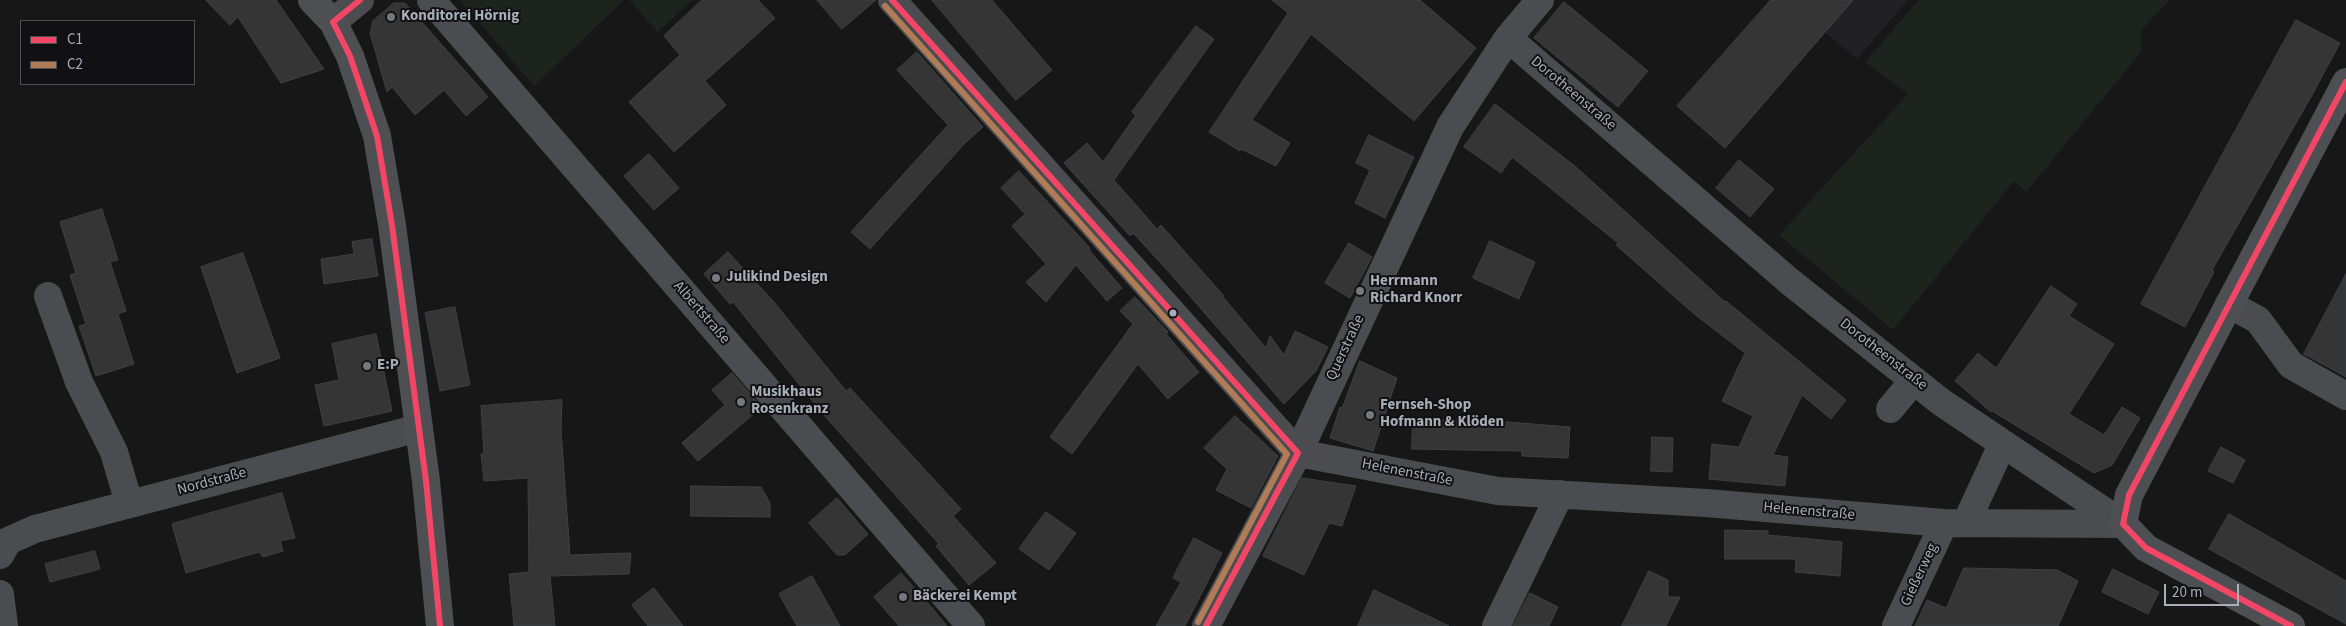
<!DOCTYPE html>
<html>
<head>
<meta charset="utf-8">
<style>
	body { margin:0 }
	#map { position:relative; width:2346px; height:626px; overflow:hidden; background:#171717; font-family:"Source Sans 3",sans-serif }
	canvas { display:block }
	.legend { position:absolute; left:20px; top:20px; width:175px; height:65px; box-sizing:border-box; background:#111113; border:1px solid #4d4f55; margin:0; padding:6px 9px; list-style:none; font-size:15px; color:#a8adb8 }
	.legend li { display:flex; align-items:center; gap:10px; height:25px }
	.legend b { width:25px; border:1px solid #4d4f55 }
	.scale { position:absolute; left:2164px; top:584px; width:75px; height:22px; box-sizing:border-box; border:2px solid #a8adb8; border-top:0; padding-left:6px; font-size:15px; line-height:18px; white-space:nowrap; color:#a8adb8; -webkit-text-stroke:4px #111113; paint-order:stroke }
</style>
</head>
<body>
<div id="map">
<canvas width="2346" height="626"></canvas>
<ul class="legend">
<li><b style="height:6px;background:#f34667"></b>C1</li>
<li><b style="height:6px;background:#b07c57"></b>C2</li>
</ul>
<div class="scale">20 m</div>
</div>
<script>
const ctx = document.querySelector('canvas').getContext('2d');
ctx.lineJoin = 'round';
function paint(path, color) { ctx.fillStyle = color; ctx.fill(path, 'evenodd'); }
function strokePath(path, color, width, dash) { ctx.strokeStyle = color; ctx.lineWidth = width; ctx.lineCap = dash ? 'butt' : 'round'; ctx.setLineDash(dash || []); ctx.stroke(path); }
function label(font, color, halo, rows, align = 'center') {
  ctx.font = font + ' "Source Sans 3",sans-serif'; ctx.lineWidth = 4; ctx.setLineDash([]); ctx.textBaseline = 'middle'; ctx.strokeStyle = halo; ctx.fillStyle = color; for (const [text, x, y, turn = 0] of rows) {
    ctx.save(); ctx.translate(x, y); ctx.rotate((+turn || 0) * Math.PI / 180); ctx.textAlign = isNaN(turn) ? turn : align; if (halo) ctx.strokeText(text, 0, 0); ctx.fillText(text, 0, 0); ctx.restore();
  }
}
paint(new Path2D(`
	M 1786,0 L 1908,0 L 1857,59 Z`), '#212123');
paint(new Path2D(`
	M 460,0 L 624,0 L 534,86 Z
	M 629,0 L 692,0 L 658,32 Z
	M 1919,0 L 2169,0 L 2141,31 L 2141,52 L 2026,192 L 2014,181 L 1893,330 L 1779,235 L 1908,94 L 1865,62 Z`), '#1d241e');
const building = new Path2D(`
	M 206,0 L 276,0 L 324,69 L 281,83 L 238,17 L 230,25 Z
	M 702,0 L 758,0 L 775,18 L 705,81 L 726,105 L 674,152 L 629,102 L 680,55 L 664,36 Z
	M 817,0 L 876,0 L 842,29 Z
	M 932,0 L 992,0 L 1052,70 L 1016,100 Z
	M 1272,0 L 1420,0 L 1476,48 L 1414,121 L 1311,34 L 1252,120 L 1290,143 L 1276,166 L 1241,149 L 1240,151 L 1209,132 L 1288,13 Z
	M 1771,0 L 1853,0 L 1725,148 L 1677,106 Z
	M 1564,2 L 1648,71 L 1618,107 L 1534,38 Z
	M 394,3 L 405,3 L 488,97 L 466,116 L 444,90 L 415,115 L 392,87 L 387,92 L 370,33 L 373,21 Z
	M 2296,20 L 2340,43 L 2312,95 L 2212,270 L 2214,272 L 2185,327 L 2141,304 Z
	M 1196,26 L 1214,39 L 1114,180 L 1157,229 L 1161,225 L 1224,296 L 1223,297 L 1266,348 L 1270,336 L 1284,355 L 1295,331 L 1328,347 L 1316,371 L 1284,404 L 1168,271 L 1133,233 L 1130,236 L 1064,163 L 1087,143 L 1103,162 L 1136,115 L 1132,112 Z
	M 917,52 L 983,127 L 965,143 L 870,249 L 851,232 L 948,125 L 897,70 Z
	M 1495,104 L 1576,167 L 1725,302 L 1726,301 L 1846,400 L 1831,419 L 1802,395 L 1773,455 L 1788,457 L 1785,486 L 1709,479 L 1712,444 L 1739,447 L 1753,416 L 1722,401 L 1745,353 L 1693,313 L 1616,245 L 1618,243 L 1512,157 L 1501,173 L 1464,147 Z
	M 1369,135 L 1414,157 L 1385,218 L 1355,203 L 1370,170 L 1356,163 Z
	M 649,154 L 679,188 L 654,210 L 624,176 Z
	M 1739,160 L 1774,189 L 1750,217 L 1716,188 Z
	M 1019,171 L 1090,248 L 1089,250 L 1122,288 L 1107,301 L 1076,265 L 1046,302 L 1026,282 L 1046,264 L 1012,226 L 1025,214 L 1001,188 Z
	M 102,209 L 118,260 L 110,262 L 126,311 L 118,314 L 134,364 L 96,376 L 79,326 L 86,324 L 70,275 L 76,273 L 60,222 Z
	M 372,239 L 378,276 L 324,284 L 321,259 L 354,254 L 352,242 Z
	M 1490,241 L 1535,262 L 1519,299 L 1473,278 Z
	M 1349,243 L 1372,257 L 1350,298 L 1325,283 Z
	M 728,252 L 774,302 L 846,391 L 850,388 L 961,509 L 953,516 L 996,563 L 969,585 L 936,546 L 939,544 L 823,414 L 733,302 L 730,304 L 704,274 Z
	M 243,253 L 280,358 L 237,373 L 201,267 Z
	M 2346,274 L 2346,377 L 2304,354 Z
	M 2051,286 L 2077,304 L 2069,316 L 2114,344 L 2069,414 L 2104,435 L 2122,407 L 2140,418 L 2112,465 L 2094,473 L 1992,411 L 1991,412 L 1955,381 L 1978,353 L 1996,368 Z
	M 1135,297 L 1168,332 L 1166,334 L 1199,372 L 1168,399 L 1138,364 L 1072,454 L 1050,437 L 1133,324 L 1120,311 Z
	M 455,307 L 470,385 L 440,391 L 425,313 Z
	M 376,334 L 392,411 L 324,426 L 315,385 L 339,380 L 332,344 Z
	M 1360,361 L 1397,378 L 1373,451 L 1330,438 L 1340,407 L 1342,408 Z
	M 732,373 L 762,407 L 698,461 L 682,443 L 725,405 L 712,390 Z
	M 562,400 L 561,430 L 570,555 L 631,553 L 629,574 L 550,576 L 555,626 L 514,626 L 509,574 L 529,572 L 528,478 L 484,481 L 481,454 L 484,454 L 481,406 Z
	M 1235,416 L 1278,456 L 1251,508 L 1216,490 L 1227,469 L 1204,448 Z
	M 1413,419 L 1495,421 L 1570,427 L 1568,458 L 1522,456 L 1522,451 L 1412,449 Z
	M 1652,437 L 1673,438 L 1672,472 L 1651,471 Z
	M 2221,447 L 2245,460 L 2233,483 L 2208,471 Z
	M 1302,478 L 1356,486 L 1342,526 L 1329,523 L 1304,575 L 1263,556 Z
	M 691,486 L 761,487 L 770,503 L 770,517 L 691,516 Z
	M 282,493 L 295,538 L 280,541 L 283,551 L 263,557 L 259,552 L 186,573 L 172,524 Z
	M 837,498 L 868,534 L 845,555 L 837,555 L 809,523 Z
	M 1046,512 L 1076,533 L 1049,570 L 1019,549 Z
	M 2229,514 L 2346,581 L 2346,624 L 2209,549 Z
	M 1725,530 L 1768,531 L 1768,535 L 1842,542 L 1840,576 L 1795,572 L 1796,559 L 1725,559 Z
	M 1194,538 L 1222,553 L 1185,626 L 1156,626 L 1181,582 L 1173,578 Z
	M 95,551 L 100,569 L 50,582 L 45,564 Z
	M 1964,568 L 2057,570 L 2078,581 L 2058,626 L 1915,626 L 1927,600 L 1946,608 Z
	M 2113,569 L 2159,592 L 2148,614 L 2102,592 Z
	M 1649,571 L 1668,580 L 1668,597 L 1680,597 L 1666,626 L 1622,626 Z
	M 901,573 L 933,609 L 947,626 L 899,626 L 874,597 Z
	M 812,576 L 840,626 L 797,626 L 779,594 Z
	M 654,588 L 683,626 L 648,626 L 632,605 Z
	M 1374,590 L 1449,626 L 1358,626 Z
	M 1530,593 L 1558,607 L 1549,626 L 1513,626 Z`);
paint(building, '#353536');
strokePath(building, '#3f4043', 1);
strokePath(new Path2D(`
	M 431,0 L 971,626
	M 892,0 L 1298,453 L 1498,491 L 1706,503 L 1944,523 L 2123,524
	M 333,22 L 360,0
	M 1508,38 L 1789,281 L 1941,402 L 2123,524
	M 48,296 L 79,382 L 114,452 L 129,503
	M 2229,304 L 2258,320 L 2291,365 L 2346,396
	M 1890,409 L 1914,380
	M 1966,523 L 2002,445
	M 0,555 L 8,541 L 35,529 L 419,428
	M 0,594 L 4,626
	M 1206,626 L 1298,453 L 1450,127 L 1508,38 L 1540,0
	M 1496,626 L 1560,494
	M 1896,626 L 1944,523`), '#4b4c50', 28);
strokePath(new Path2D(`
	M 312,0 L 333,22 L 350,56 L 377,136 L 392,225 L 426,481 L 440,626
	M 2291,626 L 2146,548 L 2123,524 L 2129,495 L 2346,82`), '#4d4f52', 28);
strokePath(new Path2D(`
	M 360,0 L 333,22 L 350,56 L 377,136 L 392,225 L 426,481 L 440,626
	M 892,0 L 1298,453 L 1206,626
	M 2291,626 L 2146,548 L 2123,524 L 2129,495 L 2346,82`), '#f34667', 6);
strokePath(new Path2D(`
	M 885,6 L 1287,454 L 1198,622`), '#b07c57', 6);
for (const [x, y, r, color] of [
	[391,17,5,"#757880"],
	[716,278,5,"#757880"],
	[1360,291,5,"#757880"],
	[1173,313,4.5,"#a8adb8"],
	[367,366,5,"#757880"],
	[741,402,5,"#757880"],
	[1370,415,5,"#757880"],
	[903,597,5,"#757880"]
]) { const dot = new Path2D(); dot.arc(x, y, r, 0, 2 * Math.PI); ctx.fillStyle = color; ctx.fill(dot); strokePath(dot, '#111113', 2); }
label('bold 15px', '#a8adb8', '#111113', [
	["Konditorei Hörnig",401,17],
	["Julikind Design",726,278],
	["Herrmann",1370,282],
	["Richard Knorr",1370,299],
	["E:P",377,366],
	["Musikhaus",751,393],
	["Rosenkranz",751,410],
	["Fernseh-Shop",1380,406],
	["Hofmann & Klöden",1380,423],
	["Bäckerei Kempt",913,597]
], 'left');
label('15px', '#a8adb8', '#111113', [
	["Dorotheenstraße",1573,94,40],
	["Albertstraße",701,313,49],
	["Querstraße",1346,348,-65],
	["Dorotheenstraße",1883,355,38],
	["Helenenstraße",1407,473,11],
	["Nordstraße",212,482,-15],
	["Helenenstraße",1809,512,5],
	["Gießerweg",1920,575,-65]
]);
</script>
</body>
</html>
